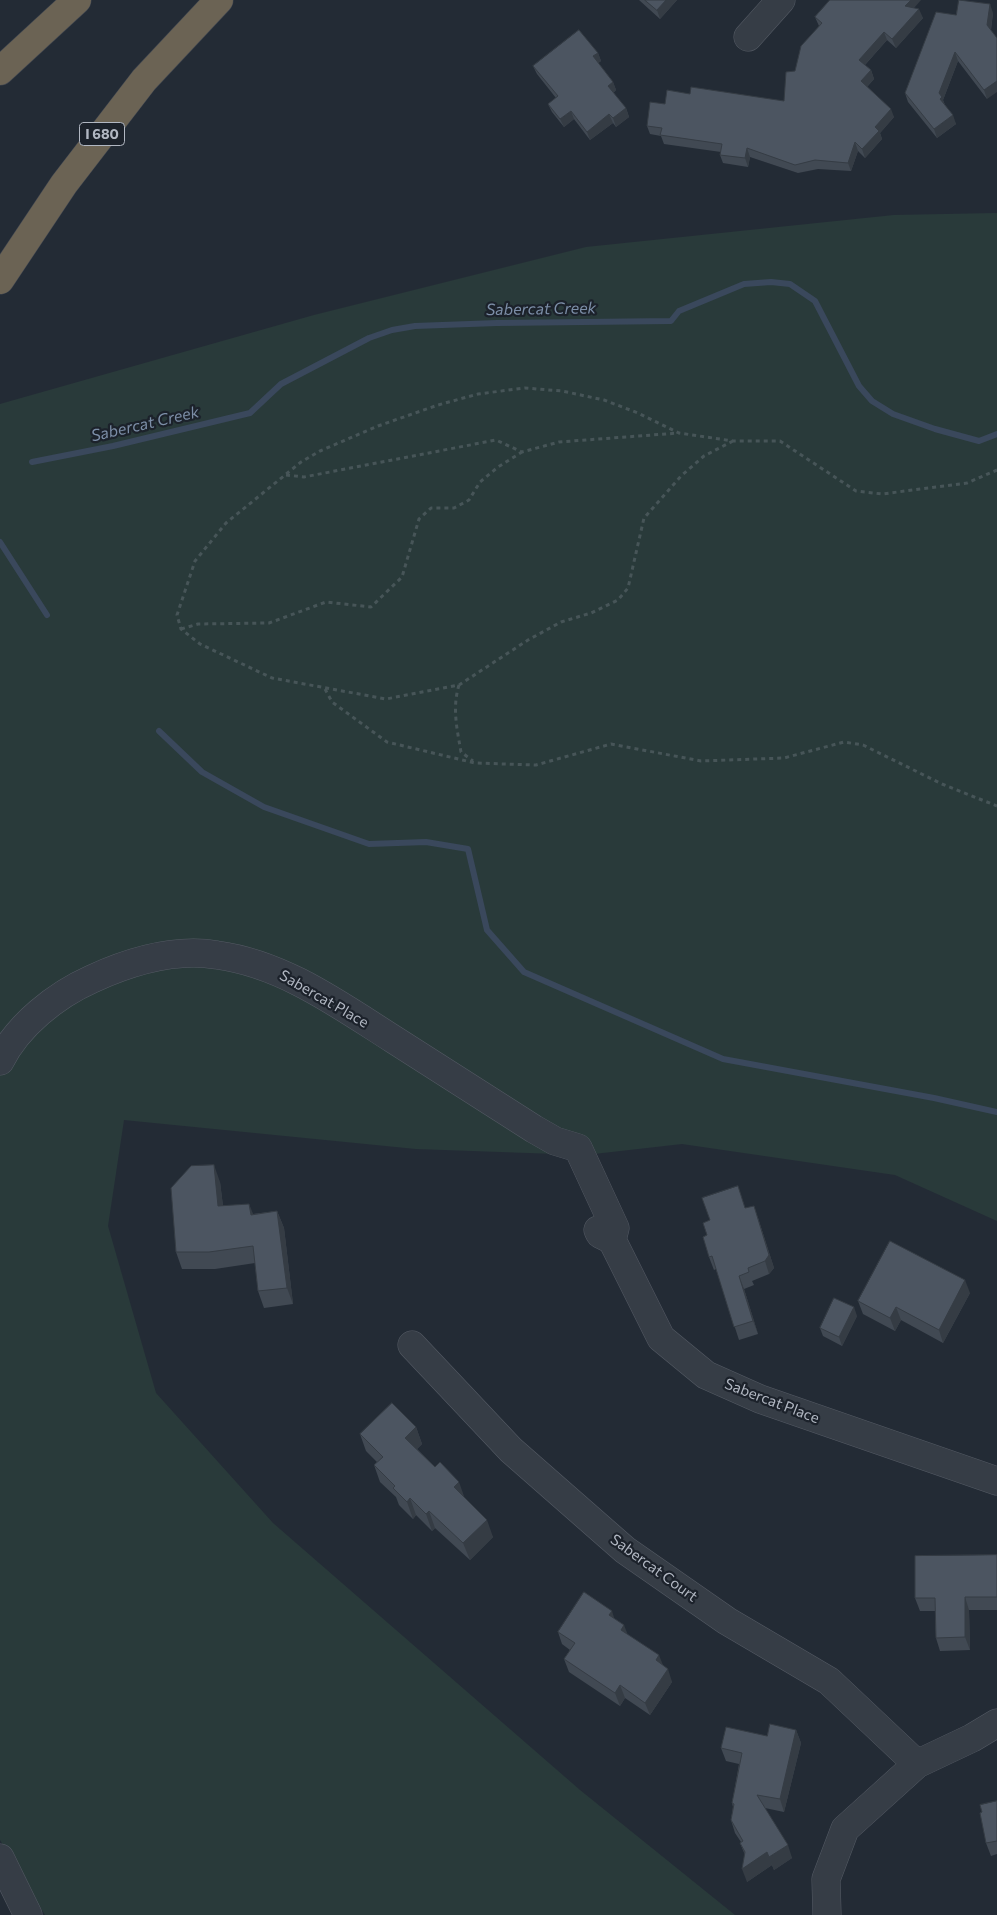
<!DOCTYPE html>
<html>
<head>
<meta charset="utf-8">
<style>
	body { margin:0 }
	canvas { display:block; background:#232b35 }
</style>
</head>
<body>
<canvas width="997" height="1915"></canvas>
<script>
const ctx = document.querySelector('canvas').getContext('2d');
ctx.lineJoin = 'round';
function paint(path, color) { ctx.fillStyle = color; ctx.fill(path, 'evenodd'); }
function strokePath(path, color, width, dash) { ctx.strokeStyle = color; ctx.lineWidth = width; ctx.lineCap = dash ? 'butt' : 'round'; ctx.setLineDash(dash || []); ctx.stroke(path); }
function label(font, color, halo, rows, align = 'center') {
  ctx.font = font + ' Commissioner,sans-serif'; ctx.lineWidth = 4.5; ctx.setLineDash([]); ctx.textBaseline = 'middle'; ctx.strokeStyle = halo; ctx.fillStyle = color; for (const [text, x, y, turn = 0] of rows) {
    ctx.save(); ctx.translate(x, y); ctx.rotate((+turn || 0) * Math.PI / 180); ctx.textAlign = isNaN(turn) ? turn : align; if (halo) ctx.strokeText(text, 0, 0); ctx.fillText(text, 0, 0); ctx.restore();
  }
}
paint(new Path2D(`
	M 997,213 L 997,1221 L 895,1175 L 682,1144 L 585,1155 L 416,1149 L 124,1120 L 108,1226 L 156,1393 L 273,1523 L 580,1790 L 735,1915 L 45,1915 L 0,1840 L 0,404 L 314,315 L 586,247 L 894,215 Z`), '#293a3a');
strokePath(new Path2D(`
	M 32,462 L 113,446 L 250,413 L 281,384 L 369,338 L 392,330 L 415,326 L 497,323 L 671,321 L 679,311 L 744,284 L 771,282 L 790,284 L 815,301 L 859,386 L 872,401 L 893,414 L 935,429 L 979,441 L 997,434
	M 0,542 L 47,615
	M 159,731 L 202,772 L 264,807 L 369,844 L 426,842 L 468,849 L 487,930 L 524,972 L 723,1059 L 934,1098 L 997,1112`), '#3a485c', 6);
const minor = new Path2D(`
	M 748,37 L 781,0
	M 0,1061 C 18,1025 56,995 92,979 C 129,962 175,948 217,955 C 283,964 338,1004 393,1039 C 440,1069 487,1099 534,1129 L 555,1141 L 578,1148 L 615,1228 L 612,1240
	M 598,1230 L 600,1234 L 612,1240 L 661,1338 L 706,1375 L 760,1399 L 997,1481
	M 412,1345 L 511,1450 L 625,1550 L 727,1621 L 829,1681 L 917,1764
	M 0,1858 L 28,1915
	M 827,1915 L 826,1879 L 845,1829 L 917,1764 L 972,1738 L 997,1723`);
const highway = new Path2D(`
	M 0,71 L 77,0
	M 0,280 L 64,184 L 144,80 L 219,0`);
strokePath(minor, '#545a64', 29);
strokePath(highway, '#414751', 29);
strokePath(new Path2D(`
	M 733,441 L 704,456 L 681,476 L 644,518 L 628,588 L 618,600 L 591,613 L 561,622 L 528,640 L 459,685 L 386,699 L 272,678 L 200,644 L 181,629 L 177,615 L 195,561 L 226,523 L 301,462 L 320,451 L 378,426 L 438,405 L 478,394 L 525,388 L 562,391 L 604,400 L 638,413 L 679,433 L 733,441 L 780,441 L 856,491 L 882,494 L 967,483 L 997,470
	M 286,475 L 304,477 L 496,440 L 522,452 L 559,442 L 679,433
	M 181,629 L 198,624 L 269,623 L 326,602 L 371,607 L 402,577 L 419,519 L 431,508 L 454,508 L 469,500 L 480,482 L 498,467 L 522,452
	M 459,685 C 452,708 457,729 461,752 L 473,761
	M 325,689 L 332,702 L 387,742 L 475,763 L 536,765 L 611,744 L 701,761 L 784,758 L 844,742 L 863,745 L 942,784 L 997,806`), '#475558', 3, [4, 4]);
strokePath(minor, '#363d46', 28);
strokePath(highway, '#6b6354', 28);
paint(new Path2D(`
	M 639,0 L 677,0 L 660,19 Z
	M 914,8 L 923,18 L 896,48 L 887,40 L 865,65 L 871,70 L 874,79 L 867,87 L 894,117 L 880,133 L 882,139 L 865,158 L 858,151 L 851,171 L 818,169 L 798,173 L 750,157 L 748,167 L 723,163 L 720,155 L 721,152 L 664,144 L 661,136 L 650,134 L 647,126 L 665,104 L 690,94 L 784,101 L 795,71 L 819,26 L 815,17 Z
	M 993,13 L 991,30 L 987,99 L 958,61 L 943,100 L 945,105 L 956,124 L 937,138 L 908,102 L 905,93 L 956,15 Z
	M 598,53 L 601,61 L 598,63 L 613,82 L 616,90 L 613,93 L 626,108 L 629,117 L 616,127 L 613,123 L 590,140 L 574,119 L 564,127 L 552,112 L 548,104 L 556,98 L 537,74 L 533,66 Z
	M 220,1182 L 223,1206 L 253,1214 L 277,1211 L 284,1228 L 293,1304 L 264,1308 L 258,1291 L 255,1263 L 215,1269 L 182,1269 L 176,1252 Z
	M 746,1208 L 758,1218 L 774,1268 L 769,1274 L 752,1281 L 754,1285 L 744,1289 L 758,1334 L 739,1340 L 716,1269 L 714,1270 L 709,1257 Z
	M 970,1293 L 943,1343 L 901,1320 L 895,1331 L 863,1314 L 858,1301 Z
	M 857,1316 L 842,1346 L 823,1336 L 820,1328 Z
	M 416,1427 L 422,1444 L 417,1449 L 464,1497 L 493,1537 L 470,1560 L 435,1528 L 432,1531 L 416,1515 L 413,1519 L 399,1505 L 396,1497 L 380,1482 L 374,1465 L 377,1462 L 366,1451 L 360,1434 Z
	M 997,1555 L 997,1610 L 969,1610 L 970,1650 L 940,1651 L 936,1638 L 935,1611 L 920,1611 L 915,1598 Z
	M 615,1619 L 627,1634 L 663,1666 L 672,1682 L 650,1715 L 625,1698 L 620,1706 L 569,1672 L 564,1659 L 570,1650 L 562,1644 L 558,1632 Z
	M 796,1730 L 801,1743 L 784,1812 L 765,1808 L 792,1858 L 774,1870 L 772,1865 L 747,1882 L 745,1855 L 740,1843 L 741,1842 L 735,1833 L 731,1820 L 733,1807 L 732,1803 L 739,1764 L 726,1761 L 721,1748 L 767,1736 Z
	M 997,1801 L 997,1854 L 991,1856 L 986,1843 L 982,1812 Z`), '#414953');
paint(new Path2D(`
	M 666,0 L 677,0 L 660,19 L 657,10 Z
	M 911,0 L 921,0 L 908,15 L 905,6 Z
	M 990,4 L 993,13 L 990,34 L 987,25 Z
	M 919,9 L 923,18 L 896,48 L 892,39 Z
	M 884,32 L 887,40 L 862,68 L 859,60 Z
	M 955,52 L 958,61 L 943,100 L 945,106 L 940,99 L 939,93 Z
	M 598,53 L 601,61 L 596,65 L 593,56 Z
	M 871,70 L 874,79 L 864,90 L 861,81 Z
	M 997,81 L 997,92 L 987,99 L 984,90 Z
	M 613,82 L 616,90 L 611,95 L 608,86 Z
	M 626,108 L 629,117 L 616,127 L 613,118 Z
	M 891,109 L 894,117 L 880,133 L 882,139 L 865,158 L 862,149 L 875,127 Z
	M 571,111 L 574,119 L 564,127 L 560,119 Z
	M 609,114 L 613,123 L 590,140 L 587,132 Z
	M 953,115 L 956,124 L 937,138 L 934,129 Z
	M 855,142 L 858,151 L 851,171 L 848,163 Z
	M 747,148 L 750,157 L 748,167 L 745,158 Z
	M 214,1165 L 220,1182 L 225,1223 L 218,1206 Z
	M 249,1204 L 256,1221 L 251,1215 Z
	M 754,1206 L 774,1268 L 769,1274 L 765,1261 Z
	M 277,1211 L 284,1228 L 293,1304 L 287,1288 Z
	M 739,1276 L 744,1289 L 758,1334 L 753,1321 Z
	M 965,1280 L 970,1293 L 943,1343 L 939,1330 Z
	M 854,1307 L 857,1316 L 842,1346 L 839,1337 Z
	M 896,1307 L 901,1320 L 895,1331 L 890,1318 Z
	M 416,1427 L 422,1444 L 411,1454 L 405,1438 Z
	M 459,1482 L 465,1499 L 454,1487 Z
	M 410,1498 L 416,1515 L 413,1519 L 407,1502 Z
	M 429,1511 L 435,1528 L 432,1531 L 426,1514 Z
	M 487,1520 L 493,1537 L 470,1560 L 463,1543 Z
	M 965,1597 L 969,1610 L 970,1650 L 965,1637 Z
	M 612,1611 L 616,1624 L 609,1615 Z
	M 624,1625 L 629,1638 L 621,1630 Z
	M 659,1655 L 664,1668 L 656,1660 Z
	M 668,1669 L 672,1682 L 650,1715 L 645,1703 Z
	M 620,1685 L 625,1698 L 620,1706 L 615,1693 Z
	M 796,1730 L 801,1743 L 784,1812 L 780,1799 Z
	M 788,1845 L 792,1858 L 774,1870 L 769,1857 Z
	M 767,1852 L 772,1865 L 747,1882 L 742,1869 Z`), '#353c44');
const building = new Path2D(`
	M 645,0 L 666,0 L 657,10 Z
	M 830,0 L 911,0 L 905,6 L 919,9 L 892,39 L 884,32 L 859,60 L 871,70 L 861,81 L 891,109 L 875,127 L 879,131 L 862,149 L 855,142 L 848,163 L 815,160 L 795,165 L 747,148 L 745,158 L 720,155 L 722,144 L 660,135 L 662,128 L 647,126 L 650,102 L 665,104 L 667,90 L 690,94 L 691,87 L 784,101 L 786,72 L 795,71 L 801,46 L 822,23 L 815,17 Z
	M 959,0 L 990,4 L 987,25 L 997,38 L 997,81 L 984,90 L 955,52 L 939,93 L 942,97 L 940,99 L 953,115 L 934,129 L 905,93 L 936,12 L 956,15 Z
	M 579,30 L 598,53 L 593,56 L 613,82 L 608,86 L 626,108 L 613,118 L 609,114 L 587,132 L 571,111 L 560,119 L 548,104 L 558,96 L 533,66 Z
	M 214,1165 L 218,1206 L 249,1204 L 251,1215 L 277,1211 L 287,1288 L 258,1291 L 253,1246 L 209,1252 L 176,1252 L 171,1188 L 191,1166 Z
	M 738,1186 L 745,1208 L 754,1206 L 769,1255 L 765,1261 L 748,1268 L 749,1272 L 739,1276 L 753,1321 L 734,1327 L 712,1256 L 709,1257 L 703,1237 L 707,1235 L 703,1223 L 710,1220 L 702,1198 Z
	M 890,1241 L 965,1280 L 939,1330 L 896,1307 L 890,1318 L 858,1301 Z
	M 834,1298 L 854,1307 L 839,1337 L 820,1328 Z
	M 392,1403 L 416,1427 L 405,1438 L 435,1467 L 440,1462 L 459,1482 L 454,1487 L 487,1520 L 463,1543 L 429,1511 L 426,1514 L 410,1498 L 407,1502 L 393,1488 L 395,1486 L 374,1465 L 383,1457 L 360,1434 Z
	M 997,1555 L 997,1597 L 965,1597 L 965,1637 L 936,1638 L 935,1598 L 915,1598 L 915,1556 Z
	M 584,1592 L 612,1611 L 609,1615 L 624,1625 L 621,1630 L 659,1655 L 656,1660 L 668,1669 L 645,1703 L 620,1685 L 615,1693 L 564,1659 L 575,1643 L 558,1632 Z
	M 770,1724 L 796,1730 L 780,1799 L 757,1795 L 788,1845 L 769,1857 L 767,1852 L 742,1869 L 745,1852 L 740,1843 L 743,1841 L 731,1820 L 734,1804 L 732,1803 L 742,1753 L 721,1748 L 726,1727 L 767,1736 Z
	M 997,1801 L 997,1841 L 986,1843 L 980,1813 L 982,1812 L 980,1805 Z`);
paint(building, '#4c5561');
strokePath(building, '#353c44', 1);
for (const [x, y, w] of [
	[102,134,45]
]) { const box = new Path2D(); box.roundRect(x - w / 2, y - 11.5, w, 23, 4); ctx.fillStyle = '#1c222b'; ctx.fill(box); strokePath(box, '#b1b7c2', 1); }
label('bold 14px', '#b1b7c2', null, [
	["I 680",102,134]
]);
label('15px', '#b1b7c2', '#1c222b', [
	["Sabercat Place",324,999,30],
	["Sabercat Place",772,1401,21],
	["Sabercat Court",654,1568,36]
]);
label('italic 16px', '#7c8ea7', '#1c222b', [
	["Sabercat Creek",541,309,-1],
	["Sabercat Creek",145,424,-13]
]);
</script>
</body>
</html>
